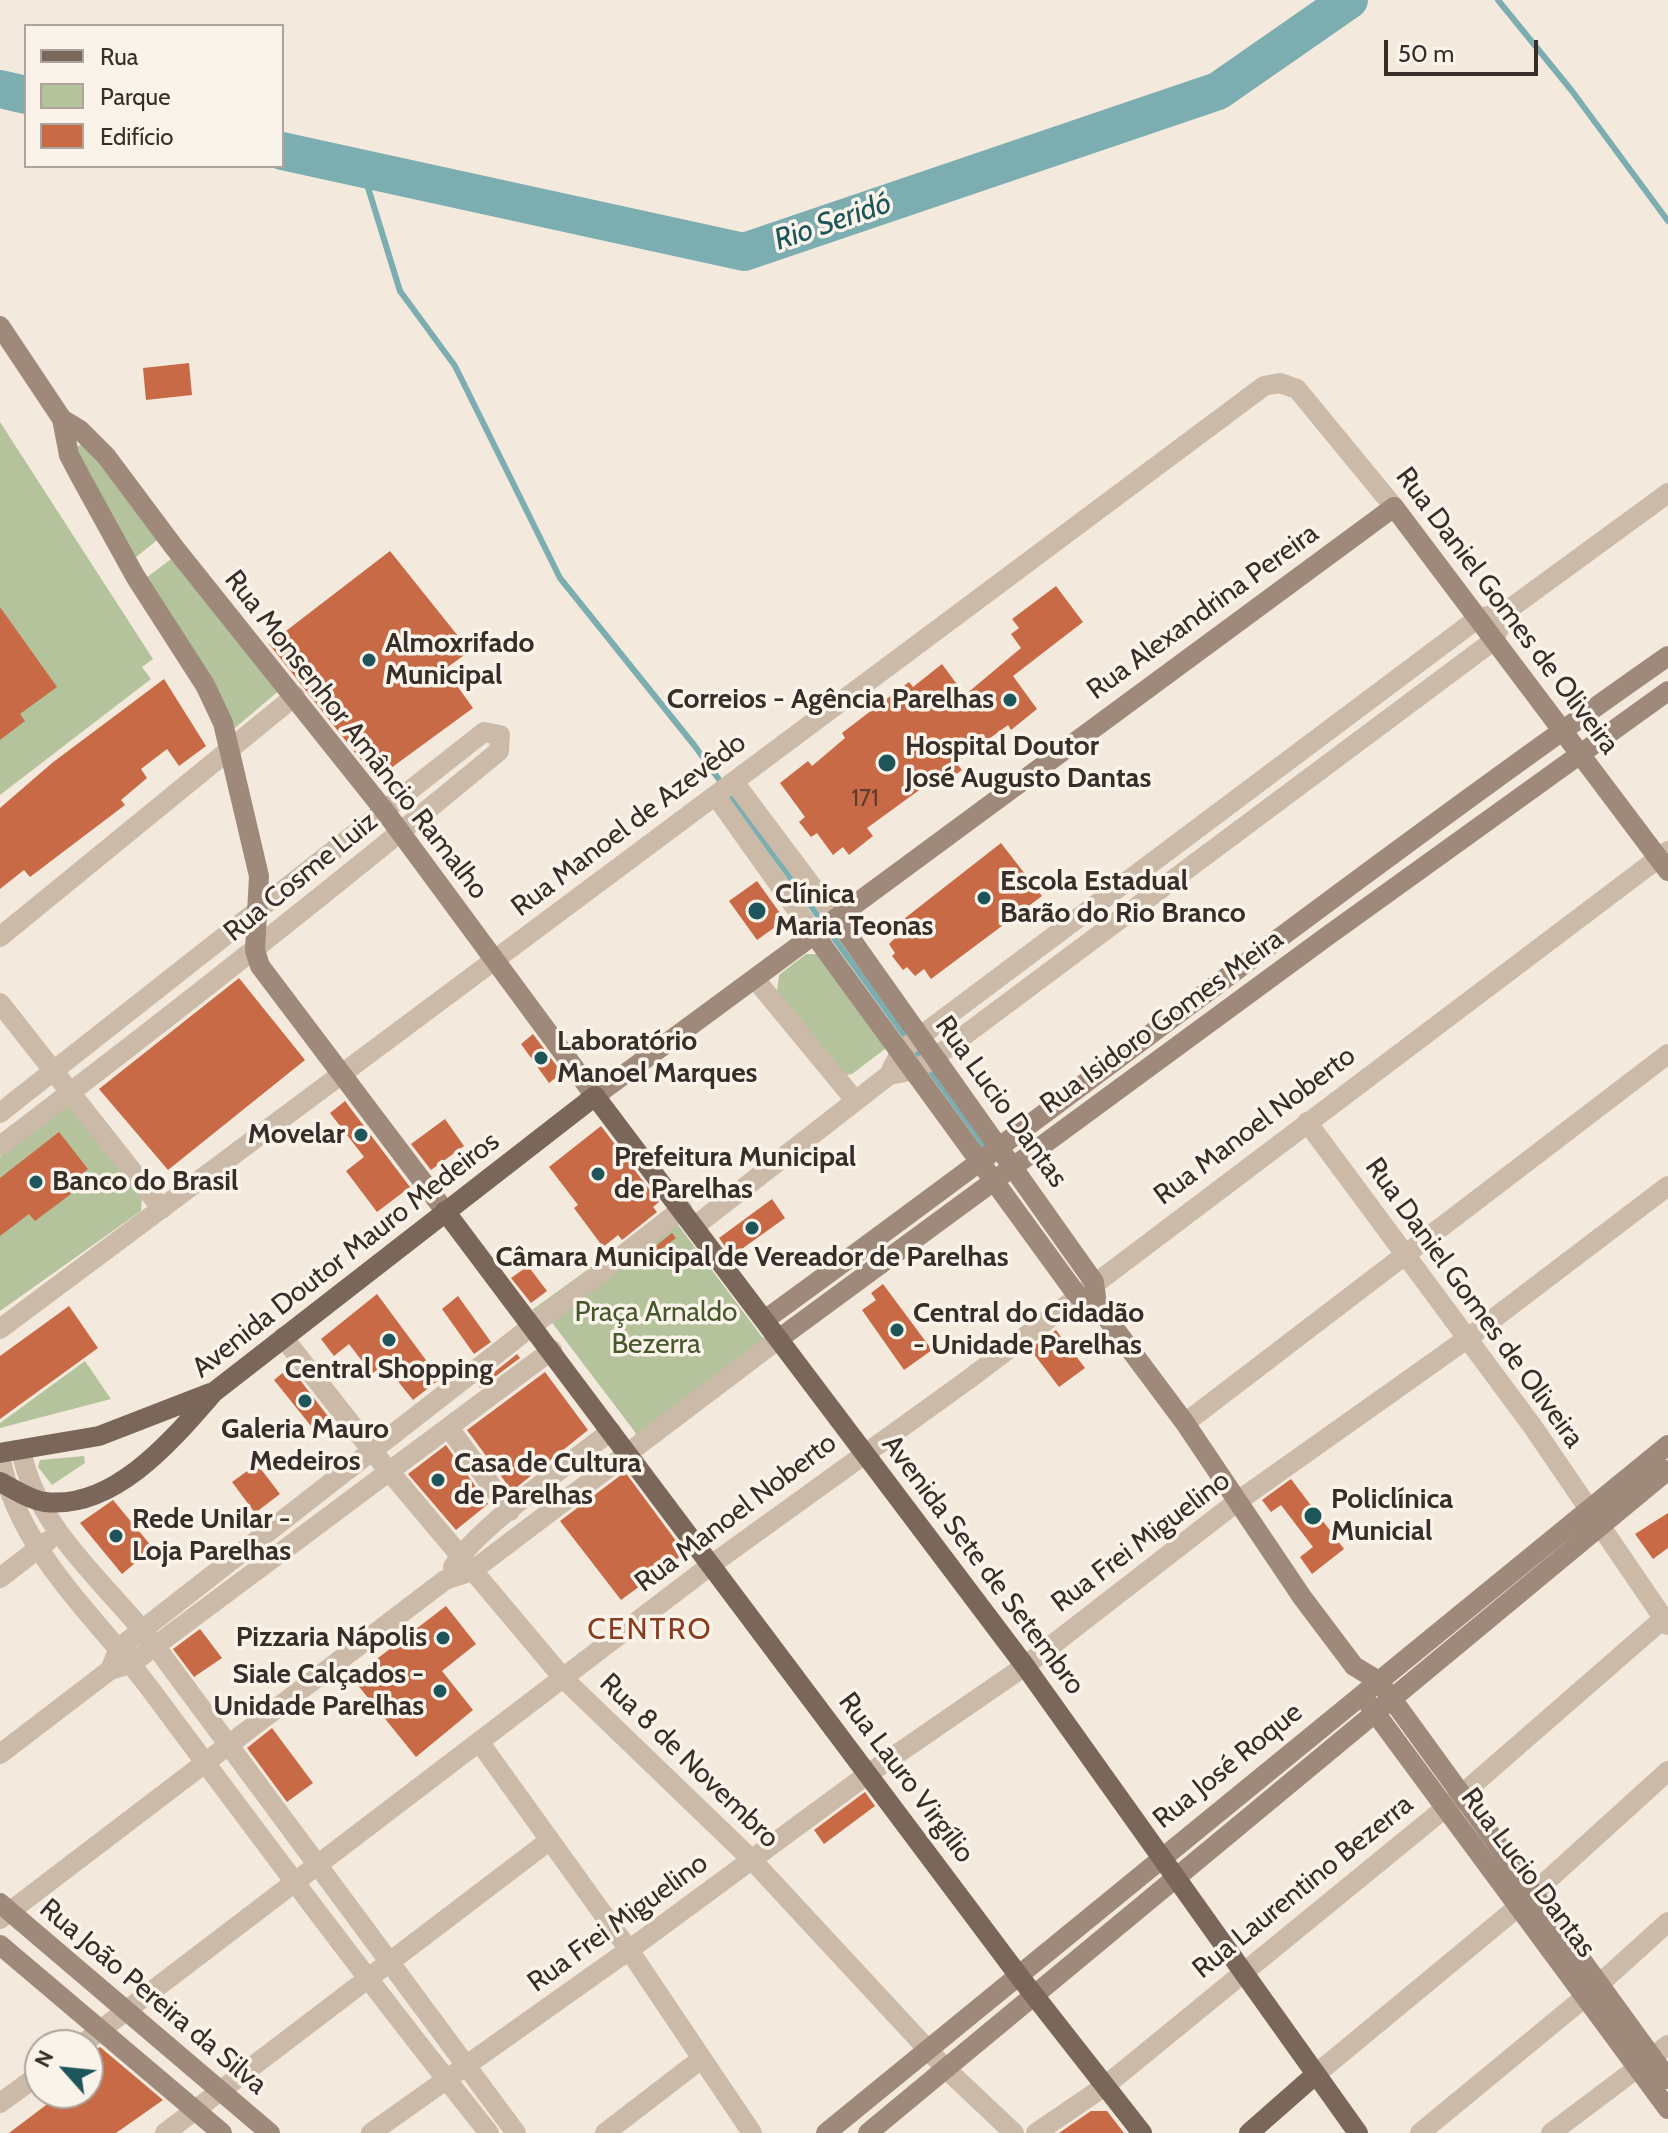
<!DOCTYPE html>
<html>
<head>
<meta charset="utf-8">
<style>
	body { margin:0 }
	#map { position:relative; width:1668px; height:2133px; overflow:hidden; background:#f3eadd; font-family:Cabin,sans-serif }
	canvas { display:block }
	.legend { position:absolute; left:24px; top:24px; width:260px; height:144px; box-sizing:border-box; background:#faf3ea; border:2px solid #aca49d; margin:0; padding:10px 14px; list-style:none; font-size:24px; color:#382e29 }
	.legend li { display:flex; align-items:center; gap:16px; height:40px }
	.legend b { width:40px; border:2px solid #aca49d }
	.north { position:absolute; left:24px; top:2029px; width:80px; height:80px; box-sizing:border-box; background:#faf3ea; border:2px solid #aca49d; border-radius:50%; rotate:297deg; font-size:22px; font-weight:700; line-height:32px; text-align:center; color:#382e29 }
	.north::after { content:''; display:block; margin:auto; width:28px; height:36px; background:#1d555b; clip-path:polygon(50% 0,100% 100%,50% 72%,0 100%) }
	.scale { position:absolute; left:1384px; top:40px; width:154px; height:36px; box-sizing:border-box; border:4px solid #382e29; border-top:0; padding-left:10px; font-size:24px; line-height:28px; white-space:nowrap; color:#382e29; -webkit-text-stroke:6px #faf3ea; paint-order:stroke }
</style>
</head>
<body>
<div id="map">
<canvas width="1668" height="2133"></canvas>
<ul class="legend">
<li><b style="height:10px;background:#7b665a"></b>Rua</li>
<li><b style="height:22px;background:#b5c39d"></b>Parque</li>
<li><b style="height:22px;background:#c86a46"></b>Edifício</li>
</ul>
<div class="north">N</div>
<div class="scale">50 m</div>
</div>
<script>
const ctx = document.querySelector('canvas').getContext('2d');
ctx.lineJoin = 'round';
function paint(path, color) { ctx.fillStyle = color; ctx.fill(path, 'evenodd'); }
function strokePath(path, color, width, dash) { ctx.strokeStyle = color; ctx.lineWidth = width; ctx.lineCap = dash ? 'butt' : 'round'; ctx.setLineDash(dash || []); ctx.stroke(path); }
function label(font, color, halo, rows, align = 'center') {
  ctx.font = font + ' Cabin,sans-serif'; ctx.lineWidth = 7; ctx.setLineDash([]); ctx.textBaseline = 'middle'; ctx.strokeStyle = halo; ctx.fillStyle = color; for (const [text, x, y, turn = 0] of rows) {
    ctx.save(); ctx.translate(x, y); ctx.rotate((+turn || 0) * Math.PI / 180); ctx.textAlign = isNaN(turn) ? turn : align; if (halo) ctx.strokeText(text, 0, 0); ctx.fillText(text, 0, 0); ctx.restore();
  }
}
paint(new Path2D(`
	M 0,422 L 153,659 L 142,667 L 151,679 L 0,795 Z
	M 85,441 L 161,537 L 130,562 L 76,448 Z
	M 175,556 L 281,689 L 229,733 L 142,581 Z
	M 806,954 L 819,954 L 887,1042 L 885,1049 L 852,1074 L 846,1075 L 777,991 L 779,975 Z
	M 69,1105 L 142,1197 L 141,1211 L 0,1311 L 0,1157 Z
	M 674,1207 L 676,1222 L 762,1337 L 781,1344 L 640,1451 L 635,1432 L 550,1320 L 532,1310 Z
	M 85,1361 L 111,1399 L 0,1428 L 0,1423 Z
	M 84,1456 L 85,1463 L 52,1485 L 38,1467 L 40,1460 Z`), '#b5c39d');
strokePath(new Path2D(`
	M 1498,0 L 1572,91 L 1668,221
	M 362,168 L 400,291 L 455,366 L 560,578 L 694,745 L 989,1152`), '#7cadb1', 6);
strokePath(new Path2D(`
	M 0,89 L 26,95
	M 282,151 L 744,252 L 1218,91 L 1349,0`), '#7cadb1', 38);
paint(new Path2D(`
	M 189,363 L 192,395 L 146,400 L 143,368 Z
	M 390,551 L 470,651 L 445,669 L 473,708 L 376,779 L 269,644 Z
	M 1056,586 L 1083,622 L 1013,676 L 1037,709 L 1011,730 L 1008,725 L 956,763 L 962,770 L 945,782 L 940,775 L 867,828 L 873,836 L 849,855 L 843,847 L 833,855 L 817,833 L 811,837 L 799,822 L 805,817 L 780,783 L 808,761 L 812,766 L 845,738 L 842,733 L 876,707 L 909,682 L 913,687 L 942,664 L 965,695 L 1021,648 L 1011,634 L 1019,628 L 1012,619 Z
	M 0,607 L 57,687 L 20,714 L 25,721 L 0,740 Z
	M 164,679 L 206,746 L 179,766 L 167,749 L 141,769 L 147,778 L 121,800 L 125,805 L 30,877 L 24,870 L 0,889 L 0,808 L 52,763 Z
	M 1001,843 L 1042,896 L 931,979 L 924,969 L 915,976 L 907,967 L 903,970 L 892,956 L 895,953 L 889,944 L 896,937 L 891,929 Z
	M 757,881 L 785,920 L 757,940 L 729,901 Z
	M 239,978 L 305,1060 L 168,1170 L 99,1089 Z
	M 533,1034 L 562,1073 L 549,1083 L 521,1044 Z
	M 345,1101 L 410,1187 L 377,1212 L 346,1171 L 364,1157 L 330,1113 Z
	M 445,1119 L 464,1146 L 431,1170 L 411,1144 Z
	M 601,1126 L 659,1202 L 653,1207 L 657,1212 L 622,1240 L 618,1235 L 603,1247 L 574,1208 L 578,1205 L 549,1167 Z
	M 59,1132 L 88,1169 L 66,1187 L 71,1194 L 35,1221 L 29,1214 L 0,1236 L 0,1178 Z
	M 772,1199 L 785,1218 L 732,1256 L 719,1238 Z
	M 672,1233 L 676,1238 L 640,1265 L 637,1261 Z
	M 528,1266 L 547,1291 L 531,1303 L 511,1278 Z
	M 883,1284 L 932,1350 L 904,1370 L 862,1310 L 876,1300 L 871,1293 Z
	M 377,1294 L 440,1379 L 413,1400 L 384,1364 L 372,1374 L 349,1344 L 334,1356 L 321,1339 Z
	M 458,1296 L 491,1342 L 474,1354 L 442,1309 Z
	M 69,1306 L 98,1348 L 0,1419 L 0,1356 Z
	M 1056,1330 L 1085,1368 L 1059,1387 L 1030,1349 Z
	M 517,1354 L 520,1358 L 480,1388 L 478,1385 Z
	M 290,1367 L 334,1424 L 319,1436 L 274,1380 Z
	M 545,1372 L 588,1430 L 512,1491 L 467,1430 Z
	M 446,1445 L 488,1504 L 456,1530 L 408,1474 Z
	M 257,1464 L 280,1494 L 255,1513 L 232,1482 Z
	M 625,1472 L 685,1553 L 621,1600 L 560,1521 Z
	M 1291,1479 L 1344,1549 L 1312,1574 L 1300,1557 L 1313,1547 L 1281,1505 L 1271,1512 L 1262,1500 Z
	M 113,1500 L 153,1548 L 122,1574 L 80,1523 Z
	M 1668,1513 L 1668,1548 L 1653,1559 L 1635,1534 Z
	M 446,1606 L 476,1644 L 442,1671 L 473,1710 L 416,1757 L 352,1678 Z
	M 200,1629 L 222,1658 L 194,1677 L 173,1649 Z
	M 272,1728 L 313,1783 L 287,1802 L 247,1748 Z
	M 865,1792 L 875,1806 L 824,1844 L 814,1830 Z
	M 100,2047 L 163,2100 L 116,2133 L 9,2133 L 62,2093 L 88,2093 L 88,2056 Z
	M 1091,2111 L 1107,2111 L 1124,2133 L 1059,2133 Z`), '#c86a46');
strokePath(new Path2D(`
	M 734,782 L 836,918
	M 716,796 L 814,934
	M 0,937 L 295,696
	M 755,979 L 854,1099
	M 0,1003 L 162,1209
	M 892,1068 L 902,1050 L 1477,619 L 1508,610 L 1668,493
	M 0,1113 L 484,732 L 500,735 L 499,751 C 336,886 169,1018 0,1146
	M 1307,1122 L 1533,1427 L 1668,1625
	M 695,1226 L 889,1075 L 916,1070 L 934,1058 L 1493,641 L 1508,610
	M 0,1329 L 1264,386 L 1280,383 L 1297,389 L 1394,507
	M 283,1337 L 373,1452 L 564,1679 L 752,1860 L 945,2068 L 1014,2133
	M 1185,1423 L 1668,1054
	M 449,1428 L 510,1511
	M 21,1450 C 37,1531 108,1584 156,1647 C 276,1808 396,1971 516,2133
	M 0,1455 C 16,1548 93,1613 148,1686 C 260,1836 372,1987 489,2133
	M 453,1567 C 476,1528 572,1462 611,1431
	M 0,1578 L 48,1541
	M 110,1670 L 119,1648 L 682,1209
	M 480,1743 L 629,1950 L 752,2133
	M 0,1754 L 110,1670 L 131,1664 L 552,1350
	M 0,1919 L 445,1580 L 472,1571 L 780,1338
	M 81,2045 L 711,1565 L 969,1379 L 1668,851
	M 1315,2075 L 1518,1907 L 1668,1771
	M 0,2103 L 40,2074
	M 165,2133 L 550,1840
	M 371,2133 L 629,1950 L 868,1774 L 1025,1666 L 1238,1501 L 1468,1338 L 1668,1186
	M 605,2133 L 700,2060
	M 1036,2133 L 1105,2086 L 1461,1795 L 1663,1619
	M 1420,2133 L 1585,1997 L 1668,1922
	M 1551,2133 L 1668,2045`), '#ccbaa9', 20);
strokePath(new Path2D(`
	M 0,326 L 62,419 L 80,430 L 106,456 L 174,547 L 384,810 L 595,1096 L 1394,507 L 1668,871
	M 62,419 L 69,455 L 80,476 L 135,576 L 205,685 L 223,723 L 259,876 L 255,950 L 260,966 L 445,1211
	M 836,918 L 1094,1282 L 1097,1305
	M 814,934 L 1077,1295 L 1097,1305 L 1185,1423 L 1302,1597 L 1354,1666 L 1377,1680 L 1392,1699 L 1668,2079
	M 766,1319 C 1068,1100 1362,870 1668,656
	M 780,1338 L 1326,937 L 1668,691
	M 1368,1703 L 1668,2109
	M 0,1903 L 270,2133
	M 0,1945 L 222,2133
	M 826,2133 L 1668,1445
	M 868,2133 L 1668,1470`), '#9f897a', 20);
strokePath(new Path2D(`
	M 445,1211 L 1019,1976 L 1142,2133
	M 0,1453 L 99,1436 L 210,1393
	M 0,1482 C 14,1489 30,1500 45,1502 C 115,1510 174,1438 214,1392 L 595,1096 L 1025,1666 L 1358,2133
	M 1249,2133 L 1315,2075`), '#7b665a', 20);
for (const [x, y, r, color] of [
	[369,660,8,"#1d555b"],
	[1010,700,8,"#1d555b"],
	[887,763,10,"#1d555b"],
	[984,898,8,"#1d555b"],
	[757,911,10,"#1d555b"],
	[541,1058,8,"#1d555b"],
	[361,1135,8,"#1d555b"],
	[598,1174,8,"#1d555b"],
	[36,1182,8,"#1d555b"],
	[752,1228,8,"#1d555b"],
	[897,1330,8,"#1d555b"],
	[389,1340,8,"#1d555b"],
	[305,1401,8,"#1d555b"],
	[438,1480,8,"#1d555b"],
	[1313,1516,10,"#1d555b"],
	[116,1536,8,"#1d555b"],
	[443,1638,8,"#1d555b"],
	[440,1691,8,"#1d555b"]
]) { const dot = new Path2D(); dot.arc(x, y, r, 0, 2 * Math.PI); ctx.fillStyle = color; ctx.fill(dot); strokePath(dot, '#faf3ea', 3); }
label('24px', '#5c3d30', null, [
	["171",865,799]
]);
label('28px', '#382e29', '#faf3ea', [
	["Rua Daniel Gomes de Oliveira",1507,611,53],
	["Rua Alexandrina Pereira",1203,612,-36],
	["Rua Monsenhor Amâncio Ramalho",356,735,52],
	["Rua Manoel de Azevêdo",629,825,-37],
	["Rua Cosme Luiz",301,877,-39],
	["Rua Isidoro Gomes Meira",1162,1022,-36],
	["Rua Lucio Dantas",1001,1102,54],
	["Rua Manoel Noberto",1255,1126,-37],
	["Avenida Doutor Mauro Medeiros",346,1255,-38],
	["Rua Daniel Gomes de Oliveira",1474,1303,54],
	["Rua Manoel Noberto",736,1513,-37],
	["Rua Frei Miguelino",1141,1542,-37],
	["Avenida Sete de Setembro",983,1565,53],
	["Rua 8 de Novembro",689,1761,44],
	["Rua José Roque",1228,1766,-39],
	["Rua Lauro Virgílio",906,1778,53],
	["Rua Lucio Dantas",1528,1873,53],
	["Rua Laurentino Bezerra",1303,1887,-39],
	["Rua Frei Miguelino",618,1923,-36],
	["Rua João Pereira da Silva",153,1997,40]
]);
label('bold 28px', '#382e29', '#faf3ea', [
	["Almoxrifado",385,644],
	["Municipal",385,676],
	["Correios - Agência Parelhas",994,700,"right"],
	["Hospital Doutor",905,747],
	["José Augusto Dantas",905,779],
	["Escola Estadual",1000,882],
	["Barão do Rio Branco",1000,914],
	["Clínica",775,895],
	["Maria Teonas",775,927],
	["Laboratório",557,1042],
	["Manoel Marques",557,1074],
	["Movelar",345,1135,"right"],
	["Prefeitura Municipal",614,1158],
	["de Parelhas",614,1190],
	["Banco do Brasil",52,1182],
	["Câmara Municipal de Vereador de Parelhas",752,1258,"center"],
	["Central do Cidadão",913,1314],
	["- Unidade Parelhas",913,1346],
	["Central Shopping",389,1370,"center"],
	["Galeria Mauro",305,1430,"center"],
	["Medeiros",305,1462,"center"],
	["Casa de Cultura",454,1464],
	["de Parelhas",454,1496],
	["Policlínica",1331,1500],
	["Municial",1331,1532],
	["Rede Unilar -",132,1520],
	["Loja Parelhas",132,1552],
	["Pizzaria Nápolis",427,1638,"right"],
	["Siale Calçados -",424,1675,"right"],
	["Unidade Parelhas",424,1707,"right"]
], 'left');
label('28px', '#46572c', '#faf3ea', [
	["Praça Arnaldo",656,1313],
	["Bezerra",656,1345]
]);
label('italic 30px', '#1d555b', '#faf3ea', [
	["Rio Seridó",833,222,-19]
]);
ctx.letterSpacing = '2px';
label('30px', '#893d20', '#faf3ea', [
	["CENTRO",650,1630]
]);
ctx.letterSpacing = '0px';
</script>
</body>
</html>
